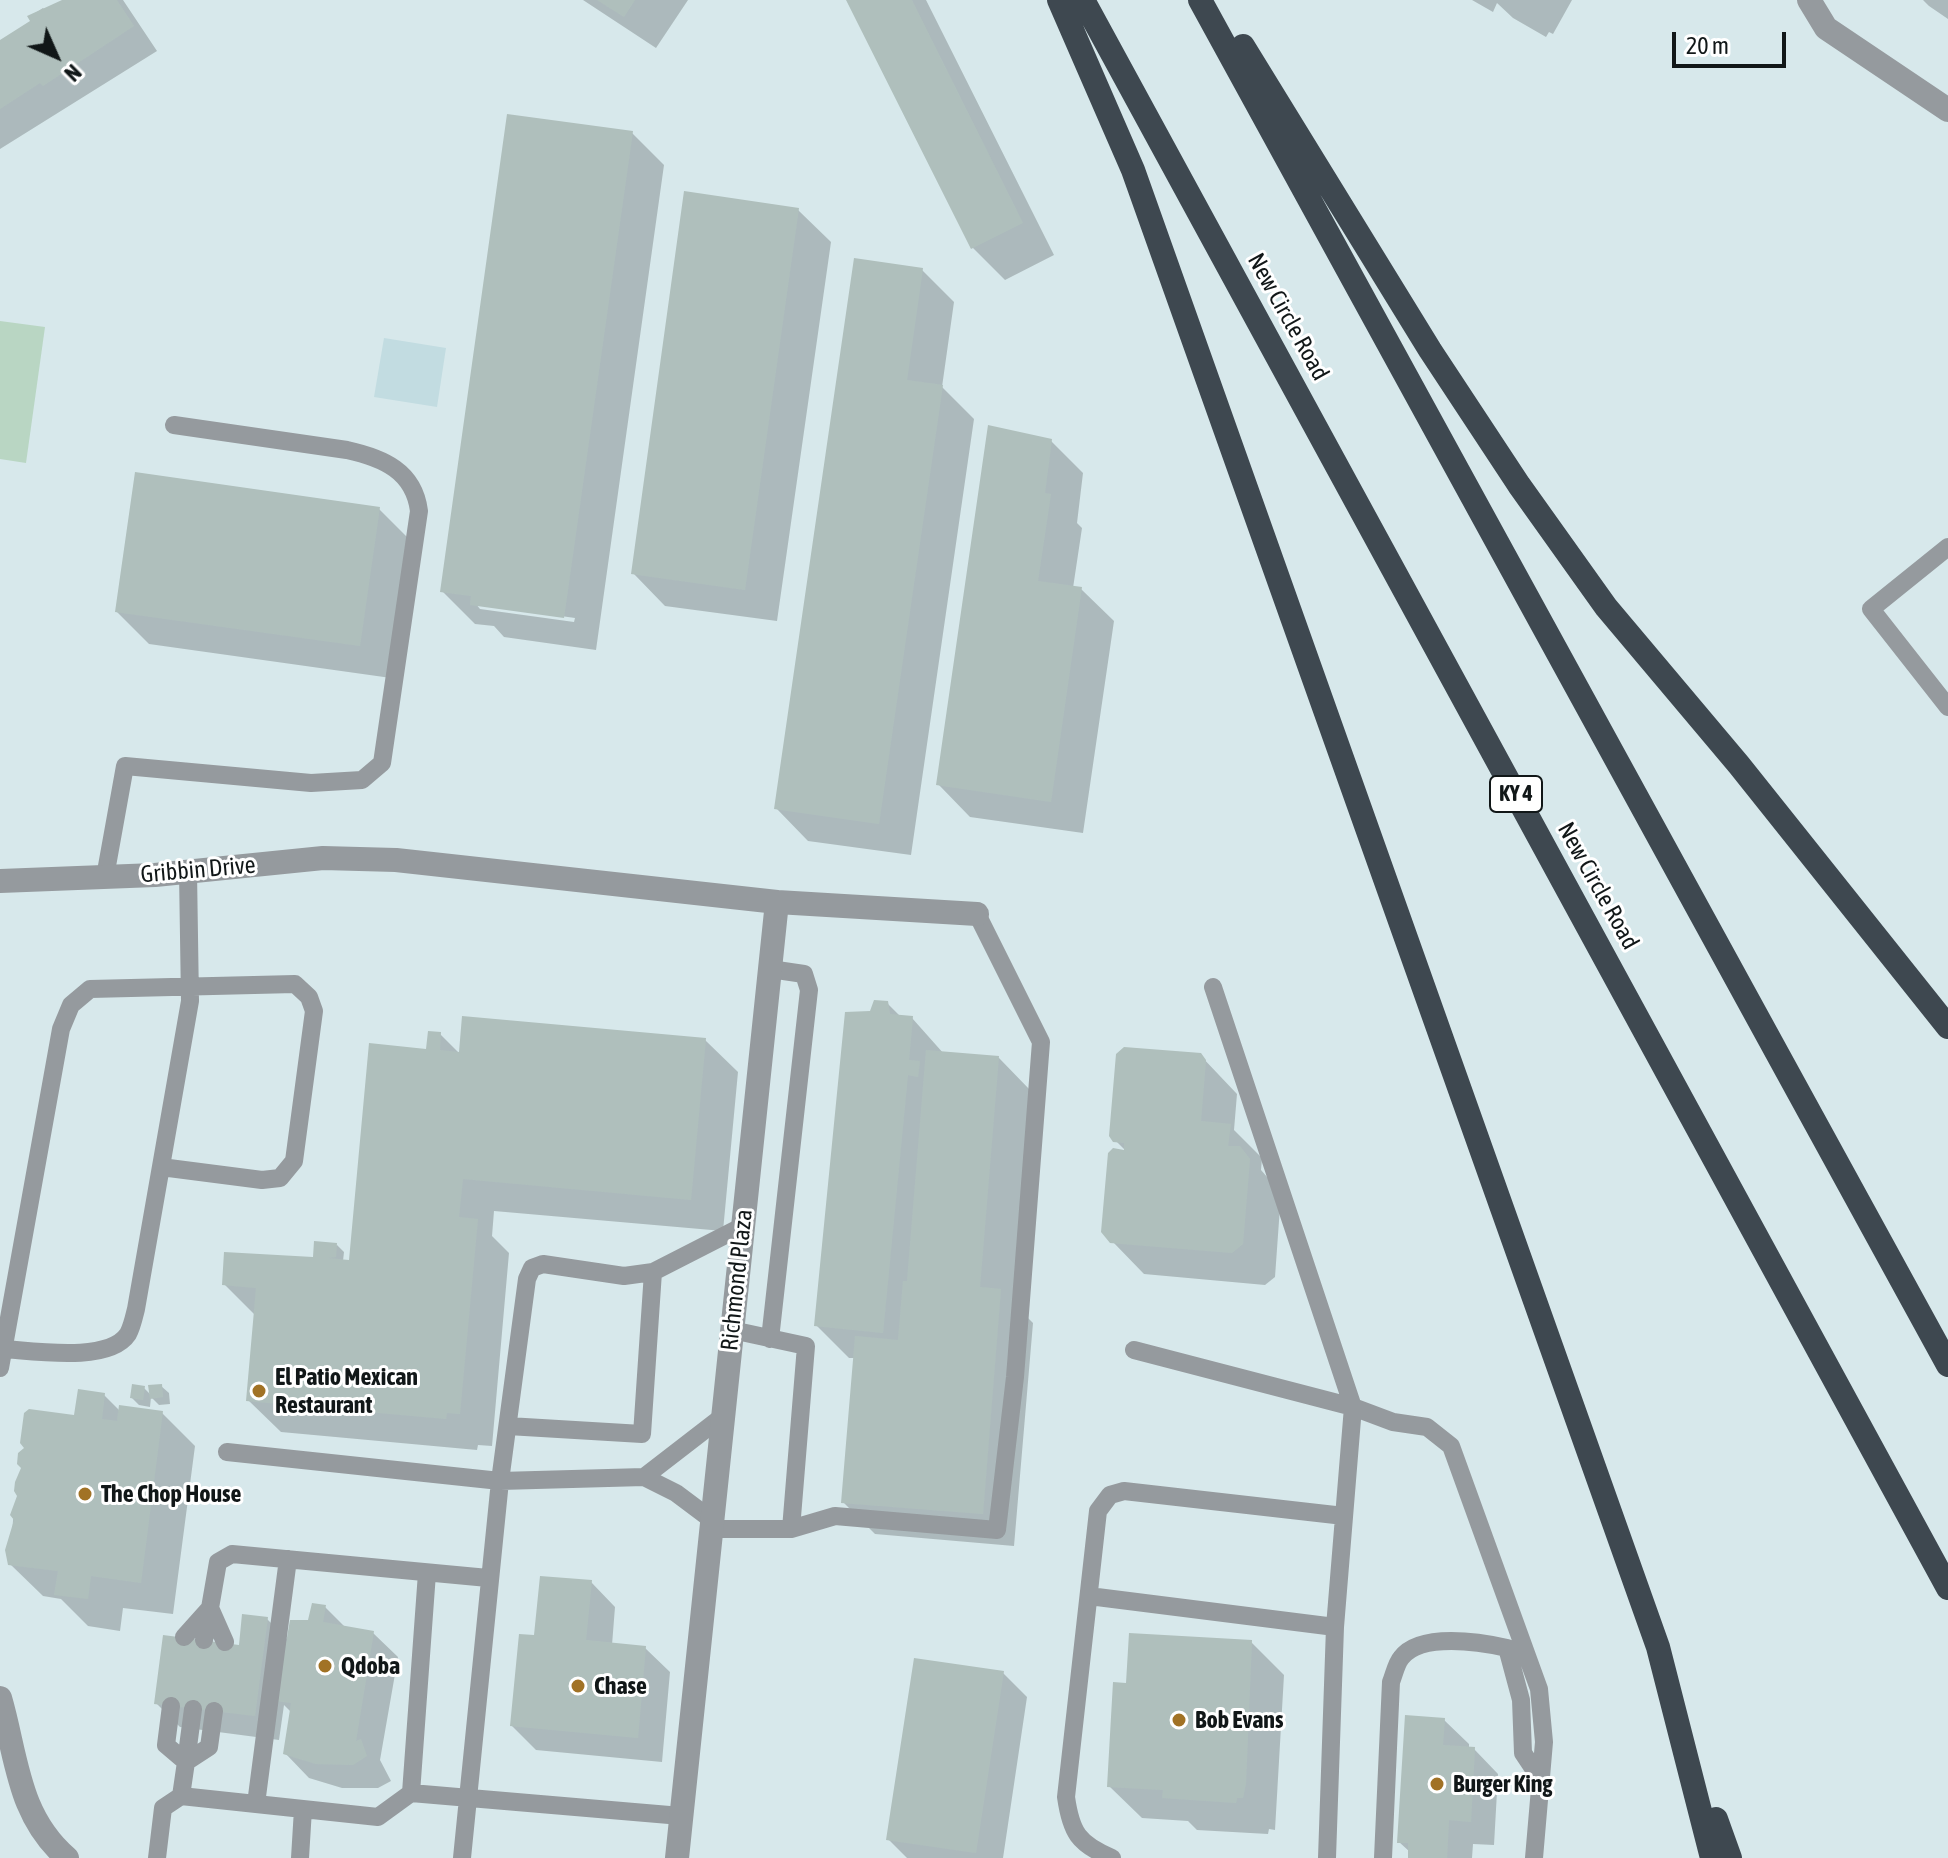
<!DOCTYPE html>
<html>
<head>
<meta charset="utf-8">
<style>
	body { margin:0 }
	#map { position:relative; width:1948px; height:1858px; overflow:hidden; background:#d7e8eb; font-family:"Asap Condensed",sans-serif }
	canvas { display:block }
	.north { position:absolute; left:16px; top:16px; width:80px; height:80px; -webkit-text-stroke:6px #fff; paint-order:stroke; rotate:135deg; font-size:22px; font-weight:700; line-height:32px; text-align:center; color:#111718 }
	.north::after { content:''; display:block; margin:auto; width:28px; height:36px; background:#111718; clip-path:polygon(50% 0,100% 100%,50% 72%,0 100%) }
	.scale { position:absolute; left:1672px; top:32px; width:114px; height:36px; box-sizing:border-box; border:4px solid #111718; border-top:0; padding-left:10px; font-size:24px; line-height:28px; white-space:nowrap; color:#111718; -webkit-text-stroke:6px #fff; paint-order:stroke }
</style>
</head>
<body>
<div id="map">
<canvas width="1948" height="1858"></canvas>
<div class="north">N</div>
<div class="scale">20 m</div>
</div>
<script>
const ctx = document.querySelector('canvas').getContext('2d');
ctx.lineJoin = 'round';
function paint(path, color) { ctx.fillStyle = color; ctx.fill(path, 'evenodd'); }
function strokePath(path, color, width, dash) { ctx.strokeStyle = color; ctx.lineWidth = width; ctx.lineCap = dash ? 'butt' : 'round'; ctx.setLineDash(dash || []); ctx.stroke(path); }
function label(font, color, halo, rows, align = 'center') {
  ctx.font = font + ' "Asap Condensed",sans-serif'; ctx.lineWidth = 6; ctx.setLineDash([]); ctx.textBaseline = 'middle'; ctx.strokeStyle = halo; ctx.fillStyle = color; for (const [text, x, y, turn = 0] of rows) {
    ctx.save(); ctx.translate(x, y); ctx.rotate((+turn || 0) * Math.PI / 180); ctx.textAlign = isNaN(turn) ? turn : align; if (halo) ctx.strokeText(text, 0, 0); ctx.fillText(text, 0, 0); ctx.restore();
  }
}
paint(new Path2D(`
	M 384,338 L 446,348 L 437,407 L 374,397 Z`), '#c2dce1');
paint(new Path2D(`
	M 0,321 L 45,327 L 26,463 L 0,459 Z`), '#b9d6c3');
paint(new Path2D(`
	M 66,0 L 123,0 L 157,51 L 0,149 L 0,42 L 32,21 L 29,17 L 43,8 L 47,12 Z
	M 583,0 L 688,0 L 656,48 Z
	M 849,0 L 926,0 L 1054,255 L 1005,280 L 973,248 Z
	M 1472,0 L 1572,0 L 1553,34 L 1549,32 L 1546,37 L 1513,18 L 1497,3 L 1493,12 Z
	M 1923,0 L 1948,0 L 1948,19 L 1929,6 Z
	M 632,133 L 664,165 L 596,650 L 504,637 L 494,626 L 475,624 L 442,591 ZM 476,604 L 575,618 L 574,622 L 480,609 Z
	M 798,210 L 831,242 L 777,621 L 665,606 L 633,573 Z
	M 922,270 L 954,302 L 942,387 L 974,419 L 911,855 L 808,841 L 776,808 Z
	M 1051,441 L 1083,473 L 1077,523 L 1082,528 L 1073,588 L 1081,589 L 1114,621 L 1083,833 L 970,817 L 938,784 Z
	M 379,509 L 411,541 L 391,678 L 149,644 L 117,612 Z
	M 887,1003 L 901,1017 L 912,1018 L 944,1054 L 999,1058 L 1031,1091 L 1013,1303 L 1033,1323 L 1014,1546 L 875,1534 L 843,1502 L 855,1358 L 849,1358 L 816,1325 L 872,1013 Z
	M 440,1034 L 460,1054 L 705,1040 L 738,1072 L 723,1231 L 494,1211 L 492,1236 L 509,1253 L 492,1446 L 478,1445 L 477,1450 L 281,1432 L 248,1400 L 256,1316 L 224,1284 L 320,1260 L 337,1245 L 344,1252 L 343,1261 L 351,1262 L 428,1051 Z
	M 1200,1055 L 1237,1094 L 1234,1130 L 1262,1158 L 1261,1170 L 1281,1193 L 1275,1277 L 1265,1285 L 1144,1274 L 1112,1241 L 1127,1152 L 1115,1140 Z
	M 161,1386 L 169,1393 L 170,1404 L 159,1405 L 151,1397 L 150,1407 L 139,1405 L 132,1398 L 144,1388 L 151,1395 Z
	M 104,1395 L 120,1411 L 162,1413 L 195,1446 L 173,1614 L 123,1608 L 120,1631 L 88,1626 L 61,1599 L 43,1596 L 10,1564 L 14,1506 L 76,1417 Z
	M 591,1582 L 615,1607 L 612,1645 L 645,1648 L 670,1672 L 662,1762 L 536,1750 L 512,1726 L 536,1637 Z
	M 325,1607 L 346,1628 L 373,1633 L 398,1657 L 380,1760 L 391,1781 L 378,1788 L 342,1788 L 309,1778 L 285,1753 L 292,1713 L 284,1705 L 279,1740 L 180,1727 L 156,1703 L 241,1647 L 267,1619 L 289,1641 Z
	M 1251,1642 L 1284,1675 L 1275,1830 L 1269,1829 L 1268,1834 L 1197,1830 L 1188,1821 L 1142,1818 L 1109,1786 L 1128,1685 Z
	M 1003,1673 L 1027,1697 L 1003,1858 L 907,1858 L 888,1839 Z
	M 1444,1720 L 1469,1744 L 1469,1749 L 1474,1749 L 1498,1774 L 1494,1845 L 1473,1844 L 1472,1858 L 1410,1858 L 1410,1852 L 1399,1842 Z`), '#0003');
paint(new Path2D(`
	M 62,0 L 117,0 L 134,26 L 43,86 L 40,83 L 0,109 L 0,40 L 30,21 L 27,16 Z
	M 597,0 L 635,0 L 624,17 Z
	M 846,0 L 912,0 L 1023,223 L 971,249 Z
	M 507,114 L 633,131 L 564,618 L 470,605 L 471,596 L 440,592 Z
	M 684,191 L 799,208 L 745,590 L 631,574 Z
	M 854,258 L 923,268 L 907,380 L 943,385 L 879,824 L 774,809 Z
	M 988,425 L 1052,439 L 1045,493 L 1051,494 L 1038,581 L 1082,587 L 1051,802 L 936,785 Z
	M 135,472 L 380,507 L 360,646 L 115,612 Z
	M 874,1000 L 888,1001 L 890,1014 L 913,1016 L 909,1060 L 920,1061 L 918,1077 L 908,1075 L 883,1333 L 814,1326 L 845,1012 L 870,1011 Z
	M 462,1016 L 706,1038 L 691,1200 L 463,1179 L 459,1217 L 478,1219 L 460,1414 L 447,1413 L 446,1419 L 246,1401 L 256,1288 L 222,1285 L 224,1252 L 313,1257 L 314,1241 L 337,1243 L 336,1257 L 327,1258 L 349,1260 L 369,1043 L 426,1049 L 428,1031 L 441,1032 L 440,1050 L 459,1052 Z
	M 1124,1047 L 1201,1053 L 1206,1060 L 1201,1121 L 1231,1124 L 1228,1146 L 1240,1146 L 1250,1159 L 1243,1244 L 1232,1253 L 1110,1243 L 1101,1232 L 1108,1153 L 1113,1148 L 1124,1150 L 1124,1143 L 1113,1142 L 1109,1136 L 1116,1054 Z
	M 926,1050 L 999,1056 L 980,1287 L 1001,1289 L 983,1514 L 841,1503 L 855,1336 L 898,1340 L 903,1281 L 907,1281 Z
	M 132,1384 L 145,1386 L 143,1400 L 130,1398 Z
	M 162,1384 L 163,1397 L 150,1399 L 148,1385 Z
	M 78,1389 L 105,1393 L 102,1419 L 117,1421 L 119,1405 L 163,1411 L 141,1583 L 91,1576 L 88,1599 L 54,1595 L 58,1571 L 8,1565 L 5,1550 L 14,1520 L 10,1515 L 17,1496 L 14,1491 L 15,1482 L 21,1468 L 17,1464 L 18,1453 L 24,1448 L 20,1443 L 24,1413 L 29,1409 L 74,1415 Z
	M 540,1576 L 592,1580 L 586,1640 L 646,1646 L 638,1738 L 510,1726 L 519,1634 L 534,1635 Z
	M 312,1603 L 326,1605 L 323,1622 L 374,1631 L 356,1741 L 361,1739 L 367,1756 L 353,1765 L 316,1764 L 283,1754 L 291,1703 L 276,1701 L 290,1620 L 308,1620 Z
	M 242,1614 L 268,1617 L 255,1716 L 154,1704 L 163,1635 L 239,1645 Z
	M 1129,1633 L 1252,1640 L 1246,1783 L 1243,1798 L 1237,1798 L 1236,1803 L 1162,1798 L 1163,1790 L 1107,1787 L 1113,1682 L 1126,1683 Z
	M 914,1658 L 1004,1671 L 976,1853 L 886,1840 Z
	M 1405,1715 L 1445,1718 L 1443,1745 L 1475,1747 L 1471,1822 L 1449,1820 L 1447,1858 L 1408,1858 L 1408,1843 L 1397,1843 Z`), '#afbfbc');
strokePath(new Path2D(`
	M 1948,547 L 1871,609 L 1948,707
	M 105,877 L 125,766 L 311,783 L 362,780 L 382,763 L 419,511 C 414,471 383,458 347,450 L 174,425
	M 770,969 L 804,974 L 809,990 L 770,1339
	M 1213,987 L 1353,1407 L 1335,1627 L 1327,1858
	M 3,1349 C 34,1351 109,1363 128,1334 C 132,1327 134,1317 136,1309 L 190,1001 L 188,872
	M 1134,1350 L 1353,1407 L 1393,1422 L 1427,1427 L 1451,1446 L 1539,1689 L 1544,1742 L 1534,1858
	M 0,1368 L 61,1029 L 71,1005 L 90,989 L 295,984 L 309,997 L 314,1011 L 294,1161 L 280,1178 L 262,1180 L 161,1167
	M 508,1426 L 642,1434 L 653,1272
	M 227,1452 L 500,1481 L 527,1279 L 532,1268 L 543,1264 L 624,1276 L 653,1272 L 743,1226
	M 644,1477 L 723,1416
	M 711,1529 L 791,1529 L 806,1346 L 732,1330
	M 791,1529 L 835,1516 L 997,1530 L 1015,1377 L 1041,1042 L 977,914
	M 427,1573 L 411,1793 L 681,1816
	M 1089,1596 L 1335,1627
	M 184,1637 L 210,1608
	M 204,1640 L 210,1611
	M 225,1642 L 210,1608 L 218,1562 L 232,1554 L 488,1578
	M 171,1706 L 166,1745 L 186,1762
	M 186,1762 L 193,1709
	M 181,1796 L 186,1762 L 209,1747 L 214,1711
	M 256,1804 L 288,1559
	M 157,1858 L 163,1808 L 181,1796 L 378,1817 L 411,1793
	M 300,1858 L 303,1809
	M 462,1858 L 500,1481 L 644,1477 L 676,1493 L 712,1520
	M 1112,1858 C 1078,1844 1071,1832 1066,1797 L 1098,1511 L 1110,1495 L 1124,1491 L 1344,1516
	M 1383,1858 L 1391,1682 C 1394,1675 1396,1664 1401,1658 C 1420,1632 1481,1642 1507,1648 L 1521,1700 L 1523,1753 L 1541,1780`), '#959a9e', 18);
strokePath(new Path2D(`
	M 1809,0 L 1826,28 L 1948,110
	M 0,881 L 155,875 L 323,858 L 396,860 L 777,902
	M 0,1698 C 17,1756 17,1815 67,1858
	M 677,1858 L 777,902 L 977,914`), '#959a9e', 24);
strokePath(new Path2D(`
	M 1059,0 L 1133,170 L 1658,1647 L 1712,1858
	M 1083,0 L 1948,1588
	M 1200,0 L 1948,1365
	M 1243,46 L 1430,350 L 1519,485 L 1606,607 L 1739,765 L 1948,1027
	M 1716,1819 L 1730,1858`), '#3e4850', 24);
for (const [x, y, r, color] of [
	[259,1391,8,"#a17225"],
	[85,1494,8,"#a17225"],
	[325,1666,8,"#a17225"],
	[578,1686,8,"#a17225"],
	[1179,1720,8,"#a17225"],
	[1437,1784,8,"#a17225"]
]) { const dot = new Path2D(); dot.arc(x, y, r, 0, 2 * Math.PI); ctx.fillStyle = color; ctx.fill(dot); strokePath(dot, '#fff', 3); }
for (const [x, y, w] of [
	[1516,794,52]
]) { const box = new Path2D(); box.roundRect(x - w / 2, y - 18, w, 36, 6); ctx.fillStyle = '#fff'; ctx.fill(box); strokePath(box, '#111718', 2); }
label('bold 22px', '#111718', null, [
	["KY 4",1516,794]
]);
label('24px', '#111718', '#fff', [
	["New Circle Road",1288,317,61],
	["Gribbin Drive",198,870,-5],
	["New Circle Road",1598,886,61],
	["Richmond Plaza",737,1280,-84]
]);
label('bold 24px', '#111718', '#fff', [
	["El Patio Mexican",275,1377],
	["Restaurant",275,1405],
	["The Chop House",101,1494],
	["Qdoba",341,1666],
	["Chase",594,1686],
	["Bob Evans",1195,1720],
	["Burger King",1453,1784]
], 'left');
</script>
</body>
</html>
